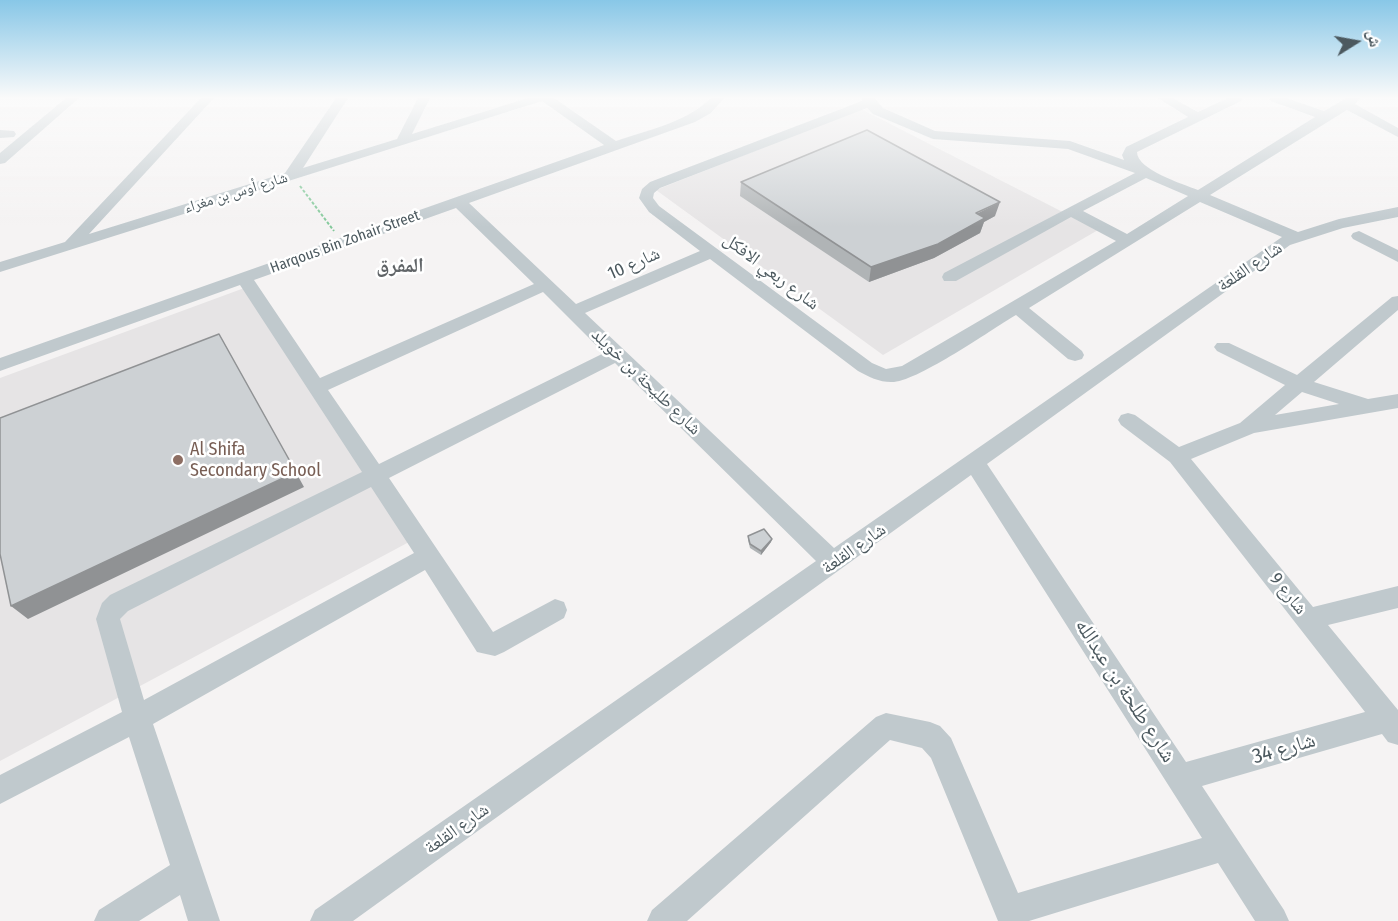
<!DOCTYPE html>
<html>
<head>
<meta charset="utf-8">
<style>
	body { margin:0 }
	#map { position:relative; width:1398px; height:921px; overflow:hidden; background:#f5f3f3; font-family:"Fira Sans Condensed","Noto Naskh Arabic",sans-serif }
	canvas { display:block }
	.north { position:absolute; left:1326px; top:12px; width:60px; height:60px; -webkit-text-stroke:4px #fff; paint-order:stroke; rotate:79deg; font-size:16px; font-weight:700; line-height:24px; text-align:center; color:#4c595f }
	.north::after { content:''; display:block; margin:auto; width:21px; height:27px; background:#4c595f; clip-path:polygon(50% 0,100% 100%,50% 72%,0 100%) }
</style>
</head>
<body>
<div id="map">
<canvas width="1398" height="921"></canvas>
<div class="north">ش</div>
</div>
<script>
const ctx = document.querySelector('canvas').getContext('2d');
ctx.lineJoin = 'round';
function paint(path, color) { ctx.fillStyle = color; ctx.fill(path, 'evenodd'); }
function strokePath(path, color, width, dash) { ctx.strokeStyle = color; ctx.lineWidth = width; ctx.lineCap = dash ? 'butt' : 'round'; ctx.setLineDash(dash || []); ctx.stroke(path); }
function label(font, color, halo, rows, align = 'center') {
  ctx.font = font + ' "Fira Sans Condensed","Noto Naskh Arabic",sans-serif'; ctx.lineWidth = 5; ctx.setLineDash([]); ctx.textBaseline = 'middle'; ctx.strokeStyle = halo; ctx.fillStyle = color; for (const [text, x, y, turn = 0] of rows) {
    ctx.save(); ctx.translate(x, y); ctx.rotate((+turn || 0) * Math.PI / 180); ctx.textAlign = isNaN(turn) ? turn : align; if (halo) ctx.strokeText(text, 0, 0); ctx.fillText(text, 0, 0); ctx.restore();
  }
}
paint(new Path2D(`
	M 861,109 L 1098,230 L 883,355 L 656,190 Z
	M 247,287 L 409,542 L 0,761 L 0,378 Z`), '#e6e4e5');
strokePath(new Path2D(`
	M 300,186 L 334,231`), '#82c899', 2, [3, 2]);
paint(new Path2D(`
	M 66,98 L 79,98 L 5,163 L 0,164 L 0,153 Z
	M 201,98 L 214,98 L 89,234 L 285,173 L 336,98 L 348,98 L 303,168 L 397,139 L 418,98 L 430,98 L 412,134 L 528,98 L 554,98 L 616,141 C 648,130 687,122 711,98 L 724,98 L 711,113 L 695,122 L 469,203 L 576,304 L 700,251 L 649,212 L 639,198 L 642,189 L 650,182 L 862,101 L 862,98 L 874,98 L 883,108 L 935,131 L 1070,141 L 1124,160 L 1122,155 L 1126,147 L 1188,117 L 1158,98 L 1172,98 L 1198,112 L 1228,98 L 1243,98 L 1241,101 L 1137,152 C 1137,170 1183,184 1198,190 L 1315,117 L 1271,101 L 1269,98 L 1286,98 L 1324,111 L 1347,98 L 1360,98 L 1355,104 L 1398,128 L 1398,137 L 1347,110 L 1210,195 L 1298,232 L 1339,219 L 1398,207 L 1398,217 L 1343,228 L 1290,245 L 987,464 L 1186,762 L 1365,712 L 1170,462 L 1121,425 L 1118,420 L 1121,415 L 1128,413 L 1135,415 L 1179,447 L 1240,423 L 1285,385 L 1217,351 L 1214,347 L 1217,343 L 1229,343 L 1297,375 L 1392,297 L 1398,296 L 1398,310 L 1314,382 L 1368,399 L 1398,394 L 1398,408 L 1254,433 L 1191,459 L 1313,607 L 1398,586 L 1398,608 L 1328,625 L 1398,710 L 1398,745 L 1388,742 L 1382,734 L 1202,786 L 1284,910 L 1289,921 L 1255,921 L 1218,863 L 1029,921 L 998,921 L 931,758 L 922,748 L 890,740 L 687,921 L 647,921 L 652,910 L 876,717 L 886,713 L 930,722 L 940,726 L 951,738 L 1018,893 L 1202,838 L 971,475 L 353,921 L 310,921 L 315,910 L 816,561 L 615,363 L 389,478 L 493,632 L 555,599 L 564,602 L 567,610 L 564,618 L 504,652 L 495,656 L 477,652 L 425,570 L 153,724 L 220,921 L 188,921 L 180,895 L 139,921 L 94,921 L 99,910 L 170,865 L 129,737 L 0,804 L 0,775 L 122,712 L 96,619 L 102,603 L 110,595 L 362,472 L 240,285 L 0,371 L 0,358 L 604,145 L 542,101 L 0,272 L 0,262 L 65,242 ZM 867,108 L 873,114 L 933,139 L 1068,149 L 1135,173 L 944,273 L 942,277 L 944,281 L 956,281 L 1071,217 L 1116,241 L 902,366 L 886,369 L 872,363 L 659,206 L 653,198 L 654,193 L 660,188 ZM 1146,178 L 1188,196 L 1127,234 L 1083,211 ZM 1200,202 L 1282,237 L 834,548 L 585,313 L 710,259 L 858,371 C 869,377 881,383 894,382 C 921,379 989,331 1016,315 L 1068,359 L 1075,361 L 1082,359 L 1084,355 L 1082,351 L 1029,308 ZM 456,208 L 534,284 L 320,378 L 254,280 ZM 543,292 L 604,353 L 379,464 L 328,390 ZM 1302,392 L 1339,404 L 1275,415 ZM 371,487 L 414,553 L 144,700 L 120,619 L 128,611 Z
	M 0,130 L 14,131 L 16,134 L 14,137 L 0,138 Z
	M 1359,231 L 1398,250 L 1398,262 L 1353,239 L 1351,236 L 1353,233 Z`), '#c0c9cd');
paint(new Path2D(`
	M 741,182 L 995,216 L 984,222 L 980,233 L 934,258 L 869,282 L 740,196 Z
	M 748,536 L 772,539 L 771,542 L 761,555 L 750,548 L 748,540 Z`), '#b0b4b6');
paint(new Path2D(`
	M 1000,202 L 995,216 L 984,222 L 980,233 L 934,258 L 869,282 L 871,267 Z
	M 219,334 L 304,487 L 28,619 L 11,606 Z
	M 772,539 L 771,542 L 761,555 L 761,551 Z`), '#909294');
const building = new Path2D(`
	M 867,130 L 1000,202 L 976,213 L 985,218 L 938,244 L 871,267 L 741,182 Z
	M 219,334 L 296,472 L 11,606 L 0,554 L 0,418 Z
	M 764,529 L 772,539 L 761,551 L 750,544 L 748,536 Z`);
paint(building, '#cdd1d4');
strokePath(building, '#909294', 1.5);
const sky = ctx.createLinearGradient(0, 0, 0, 227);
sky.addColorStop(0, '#88c7e7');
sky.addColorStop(0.43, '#fafafa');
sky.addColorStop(1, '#fafafa00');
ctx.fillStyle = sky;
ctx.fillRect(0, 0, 1398, 227);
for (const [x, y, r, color] of [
	[178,460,6,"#8d6e63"]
]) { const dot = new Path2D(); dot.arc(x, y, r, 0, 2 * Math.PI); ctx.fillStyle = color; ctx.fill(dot); strokePath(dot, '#fff', 2); }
label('15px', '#4c595f', '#fff', [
	["شارع أوس بن مغراء",236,193,-17],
	["Harqous Bin Zohair Street",345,242,-20]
]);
label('18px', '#4c595f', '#fff', [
	["شارع 10",634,264,-24],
	["شارع القلعة",1250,267,-34],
	["شارع ربعي الافكل",771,272,37],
	["شارع طليحة بن خويلد",646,382,44],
	["شارع القلعة",854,549,-35],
	["شارع 9",1288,594,51],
	["شارع القلعة",457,829,-35]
]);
label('18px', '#785e54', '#fff', [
	["Al Shifa",190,450],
	["Secondary School",190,471]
], 'left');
label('bold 20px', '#606467', '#fff', [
	["المفرق",400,266]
]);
label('21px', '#4c595f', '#fff', [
	["شارع طلحة بن عبدالله",1125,691,57],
	["شارع 34",1284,749,-16]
]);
</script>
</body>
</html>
